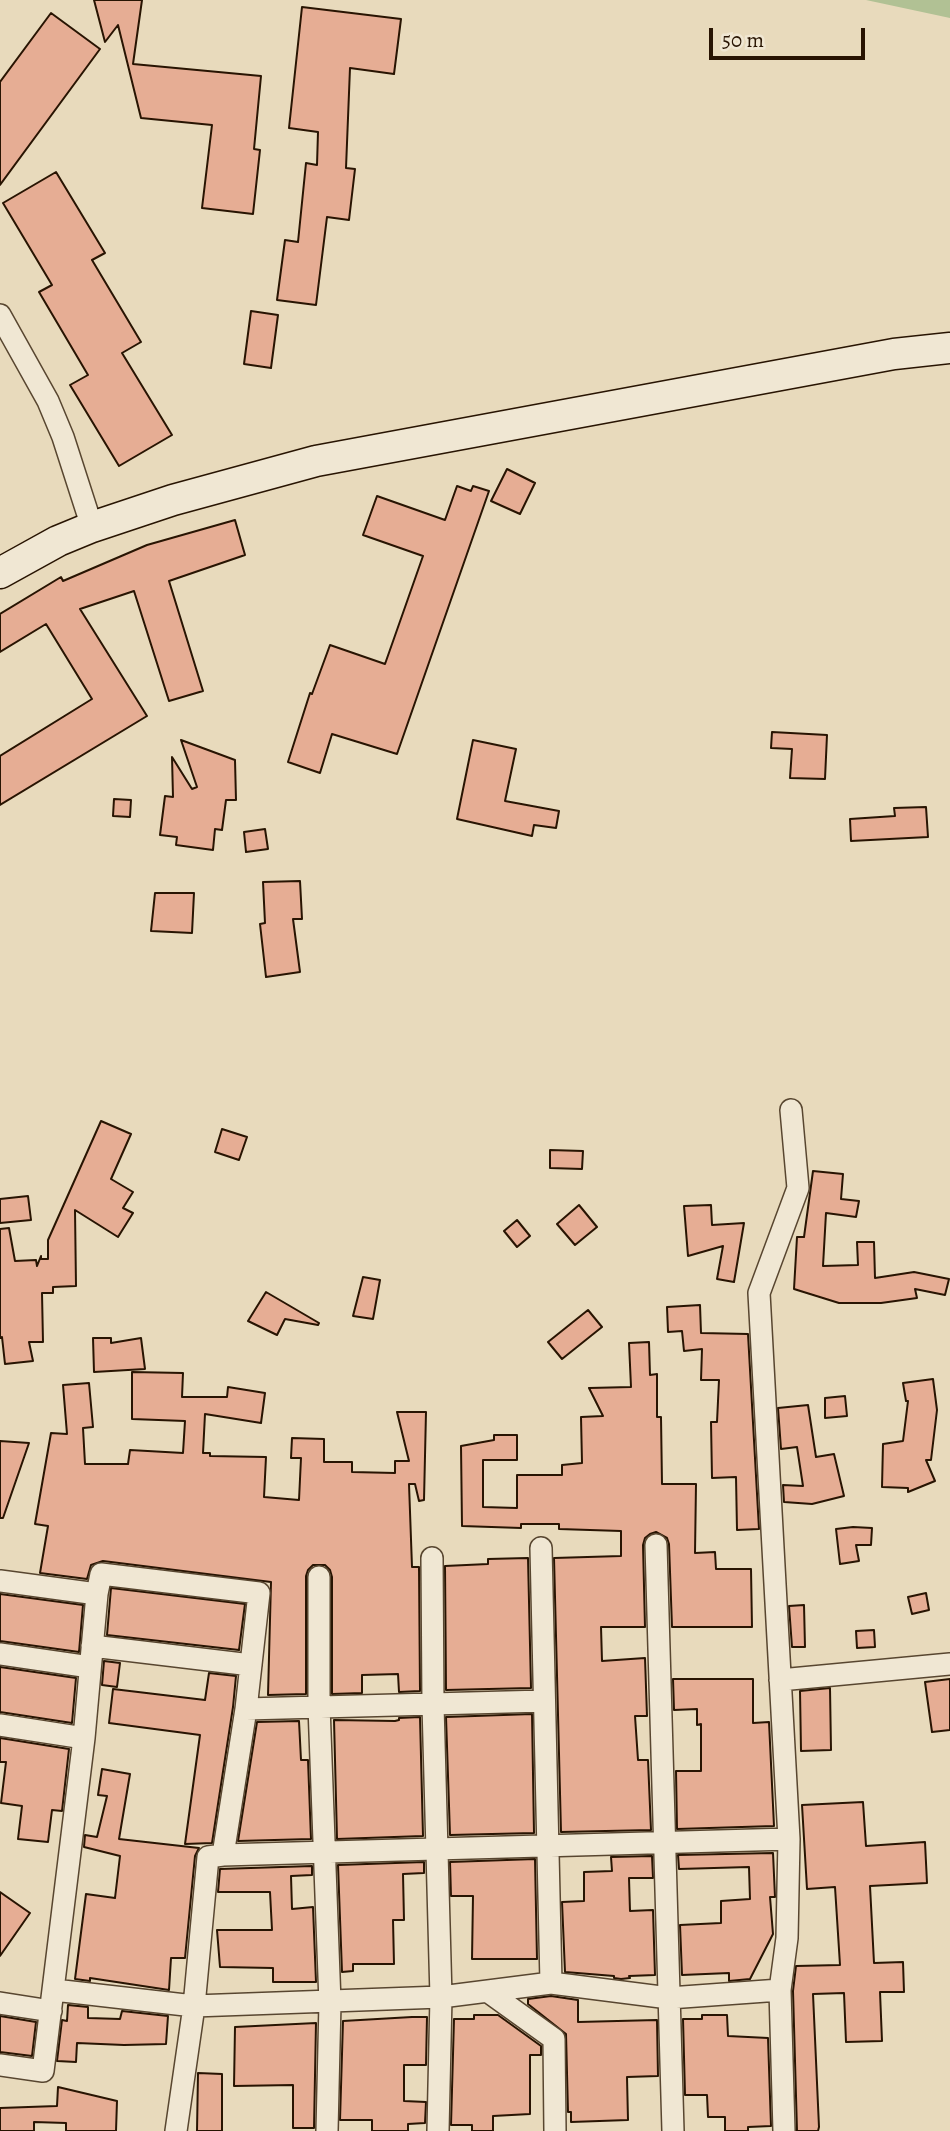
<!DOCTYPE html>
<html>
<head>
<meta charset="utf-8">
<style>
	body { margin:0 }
	#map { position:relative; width:950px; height:2131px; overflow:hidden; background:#e8dabc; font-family:Alegreya,serif }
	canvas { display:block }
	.scale { position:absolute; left:709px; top:28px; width:156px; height:32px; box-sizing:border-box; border:4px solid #281402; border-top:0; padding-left:9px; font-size:21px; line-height:24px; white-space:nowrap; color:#281402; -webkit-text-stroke:5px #f0e7d3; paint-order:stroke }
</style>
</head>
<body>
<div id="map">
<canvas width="950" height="2131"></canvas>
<div class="scale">50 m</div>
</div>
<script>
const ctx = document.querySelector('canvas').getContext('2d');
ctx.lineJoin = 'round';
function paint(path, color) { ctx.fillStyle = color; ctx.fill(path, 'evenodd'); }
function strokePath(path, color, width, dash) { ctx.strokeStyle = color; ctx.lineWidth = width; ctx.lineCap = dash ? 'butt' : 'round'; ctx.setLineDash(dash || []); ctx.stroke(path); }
paint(new Path2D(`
	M 866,0 L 950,0 L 950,18 Z`), '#b1c194');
const building = new Path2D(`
	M 94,0 L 142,0 L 133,64 L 261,76 L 254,149 L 260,150 L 253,214 L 202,208 L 212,125 L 141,118 L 118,25 L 105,42 Z
	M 302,7 L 401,19 L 394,74 L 350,68 L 346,168 L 355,169 L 349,220 L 327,217 L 316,305 L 277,300 L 285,240 L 298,242 L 306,163 L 317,165 L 318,132 L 289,128 Z
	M 51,13 L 100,49 L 0,185 L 0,82 Z
	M 56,172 L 105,253 L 92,260 L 141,342 L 122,353 L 172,435 L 119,466 L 70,385 L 88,375 L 39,292 L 52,285 L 3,203 Z
	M 251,311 L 278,315 L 271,368 L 244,364 Z
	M 507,469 L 535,483 L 520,514 L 491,501 Z
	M 457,486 L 471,491 L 473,486 L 489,491 L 397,754 L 332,734 L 320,773 L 288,762 L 310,693 L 312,694 L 330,645 L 385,664 L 423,556 L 363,535 L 377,496 L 445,520 Z
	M 235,520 L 245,555 L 169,581 L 203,691 L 169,701 L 134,591 L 80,609 L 147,716 L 0,805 L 0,756 L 92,699 L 46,624 L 0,652 L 0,614 L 61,577 L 63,581 L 147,545 Z
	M 772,732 L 827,735 L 825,779 L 790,778 L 792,749 L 771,748 Z
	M 181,740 L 235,760 L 236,800 L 226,800 L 222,830 L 215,829 L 213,850 L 176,845 L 177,837 L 160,835 L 165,796 L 173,797 L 172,757 L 192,789 L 197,787 Z
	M 473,740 L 516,749 L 505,801 L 559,811 L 556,828 L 534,825 L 532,836 L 457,819 Z
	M 114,799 L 131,800 L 130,817 L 113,816 Z
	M 926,807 L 928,837 L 851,841 L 850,819 L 895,816 L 894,808 Z
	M 265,829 L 268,849 L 246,852 L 244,832 Z
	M 300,881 L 302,919 L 293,919 L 300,972 L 266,977 L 260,924 L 265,923 L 263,882 Z
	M 155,893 L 194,893 L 192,933 L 151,931 Z
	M 101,1121 L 131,1134 L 111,1179 L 133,1192 L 123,1208 L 133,1213 L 118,1237 L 75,1210 L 76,1286 L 53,1287 L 53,1293 L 42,1293 L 43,1342 L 29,1342 L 33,1361 L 5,1364 L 2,1337 L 0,1338 L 0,1229 L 9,1228 L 15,1261 L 36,1260 L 37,1266 L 41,1256 L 41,1259 L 48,1259 L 48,1240 Z
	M 222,1129 L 247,1137 L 239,1160 L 215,1152 Z
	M 550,1150 L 583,1151 L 582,1169 L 550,1168 Z
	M 813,1171 L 843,1174 L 841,1199 L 859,1201 L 856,1217 L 826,1213 L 823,1266 L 858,1265 L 857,1242 L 874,1242 L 875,1278 L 914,1272 L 949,1279 L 945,1295 L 915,1289 L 917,1298 L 881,1303 L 839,1303 L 794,1289 L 797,1237 L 804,1237 Z
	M 28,1196 L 31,1220 L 0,1223 L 0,1199 Z
	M 579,1205 L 597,1227 L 575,1245 L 557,1224 Z
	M 711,1205 L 712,1225 L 744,1223 L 734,1282 L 717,1279 L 723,1246 L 688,1256 L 684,1206 Z
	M 517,1220 L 530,1236 L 517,1247 L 504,1231 Z
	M 363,1277 L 380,1280 L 373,1319 L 353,1316 Z
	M 266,1292 L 319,1323 L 318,1325 L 285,1319 L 277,1335 L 248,1321 Z
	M 700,1305 L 701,1333 L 748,1334 L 759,1529 L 737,1530 L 736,1477 L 712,1478 L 711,1422 L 717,1422 L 719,1380 L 701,1380 L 702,1349 L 684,1351 L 682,1331 L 668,1332 L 667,1307 Z
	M 588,1310 L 602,1327 L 562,1359 L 548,1342 Z
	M 93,1338 L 111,1338 L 111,1343 L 141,1338 L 145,1369 L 94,1372 Z
	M 649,1342 L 650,1375 L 657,1374 L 657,1417 L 661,1417 L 662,1484 L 696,1484 L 695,1553 L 715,1552 L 716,1569 L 751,1569 L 752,1627 L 672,1627 L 669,1544 L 667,1538 L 656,1532 L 650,1534 L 645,1538 L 643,1545 L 645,1627 L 601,1627 L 602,1661 L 645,1658 L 647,1716 L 635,1716 L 638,1760 L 648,1760 L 651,1830 L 561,1832 L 554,1558 L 621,1556 L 621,1531 L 559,1529 L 559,1524 L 521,1524 L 521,1528 L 462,1526 L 461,1446 L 494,1440 L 494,1435 L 517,1435 L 517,1460 L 483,1460 L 483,1507 L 517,1508 L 517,1475 L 562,1475 L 562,1465 L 582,1463 L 581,1417 L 603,1416 L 589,1388 L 631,1387 L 629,1343 Z
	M 132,1372 L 183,1373 L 182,1397 L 227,1397 L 228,1387 L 265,1393 L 261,1423 L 205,1414 L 203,1453 L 210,1453 L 210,1456 L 266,1457 L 264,1497 L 299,1500 L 301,1458 L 291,1458 L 292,1438 L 324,1439 L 324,1462 L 352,1462 L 352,1472 L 395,1473 L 395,1461 L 409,1461 L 397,1412 L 426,1412 L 424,1500 L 419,1501 L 415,1484 L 409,1484 L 412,1567 L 419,1567 L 420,1691 L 399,1692 L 398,1674 L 362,1675 L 362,1693 L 332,1694 L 332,1577 L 330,1570 L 325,1565 L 313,1565 L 308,1570 L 306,1576 L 306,1694 L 268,1695 L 271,1582 L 103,1561 L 91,1565 L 87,1579 L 40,1573 L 48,1526 L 35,1524 L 51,1433 L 67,1434 L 63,1385 L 89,1383 L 93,1427 L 83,1428 L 85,1464 L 128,1464 L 130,1450 L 183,1453 L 185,1421 L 132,1419 Z
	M 933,1379 L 937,1410 L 931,1460 L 926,1460 L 935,1481 L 908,1492 L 908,1488 L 882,1487 L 883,1444 L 903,1441 L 908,1401 L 906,1401 L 903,1383 Z
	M 845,1396 L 847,1416 L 825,1418 L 825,1398 Z
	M 808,1405 L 816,1457 L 834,1454 L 844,1496 L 812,1504 L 784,1502 L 783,1485 L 803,1486 L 797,1447 L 781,1449 L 778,1408 Z
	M 0,1441 L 29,1443 L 3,1518 L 0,1518 Z
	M 853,1527 L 872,1528 L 871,1545 L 856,1545 L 859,1561 L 840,1564 L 836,1529 Z
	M 528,1558 L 531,1688 L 446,1690 L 445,1566 L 488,1564 L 488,1559 Z
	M 111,1588 L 245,1604 L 239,1650 L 107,1635 Z
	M 926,1593 L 929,1610 L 912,1614 L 908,1597 Z
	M 0,1594 L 83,1605 L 79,1652 L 0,1641 Z
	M 804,1605 L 805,1647 L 792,1647 L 789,1606 Z
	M 874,1630 L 875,1647 L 857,1648 L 856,1631 Z
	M 104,1661 L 120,1663 L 117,1687 L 102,1685 Z
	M 0,1667 L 76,1678 L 72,1723 L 0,1712 Z
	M 209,1673 L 236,1676 L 233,1707 L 212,1843 L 185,1844 L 200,1735 L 109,1723 L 113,1689 L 205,1700 Z
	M 673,1679 L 753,1679 L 753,1723 L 769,1722 L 774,1826 L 677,1829 L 676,1771 L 701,1771 L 701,1724 L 697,1725 L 697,1709 L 674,1710 Z
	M 950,1679 L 950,1730 L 932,1732 L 925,1682 Z
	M 830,1688 L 831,1750 L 801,1751 L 800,1691 Z
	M 532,1714 L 534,1833 L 450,1835 L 446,1717 Z
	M 420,1717 L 423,1836 L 337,1839 L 334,1720 L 395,1721 L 399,1720 L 399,1718 Z
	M 299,1721 L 301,1760 L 308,1760 L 311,1839 L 238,1841 L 257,1722 Z
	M 0,1738 L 69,1749 L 62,1811 L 52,1810 L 48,1842 L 18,1839 L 22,1806 L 1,1803 L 6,1762 L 0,1762 Z
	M 102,1769 L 130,1774 L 119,1839 L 199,1848 L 195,1856 L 185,1958 L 171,1958 L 169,1990 L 90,1978 L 90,1981 L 75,1979 L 86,1894 L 115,1898 L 120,1856 L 84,1847 L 85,1835 L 97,1837 L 107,1796 L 98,1795 Z
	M 863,1802 L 866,1846 L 925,1842 L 927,1883 L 870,1886 L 874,1963 L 903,1962 L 904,1992 L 880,1992 L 882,2041 L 846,2042 L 844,1993 L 813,1994 L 819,2127 L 818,2131 L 797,2131 L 793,1991 L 796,1966 L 840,1965 L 835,1887 L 807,1889 L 802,1805 Z
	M 773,1853 L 775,1897 L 770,1897 L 773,1934 L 750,1979 L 729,1981 L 729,1973 L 682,1975 L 680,1925 L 721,1923 L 721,1901 L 750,1899 L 749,1867 L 679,1869 L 678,1855 Z
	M 652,1856 L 653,1878 L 629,1878 L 630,1911 L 653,1910 L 655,1975 L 629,1976 L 630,1978 L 621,1979 L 614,1978 L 614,1976 L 565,1972 L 562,1902 L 584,1901 L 584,1872 L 612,1871 L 611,1857 Z
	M 535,1859 L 537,1959 L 472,1959 L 473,1896 L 451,1896 L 450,1862 Z
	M 424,1862 L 424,1873 L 403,1874 L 404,1920 L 393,1920 L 394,1964 L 353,1964 L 353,1971 L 342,1972 L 338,1865 Z
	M 312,1866 L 312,1875 L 291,1876 L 292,1909 L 313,1907 L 316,1982 L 273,1982 L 273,1968 L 220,1967 L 217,1930 L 272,1930 L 270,1892 L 218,1892 L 220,1869 Z
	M 0,1892 L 30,1913 L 0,1956 Z
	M 551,1996 L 578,2000 L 578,2022 L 657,2020 L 658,2076 L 627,2077 L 628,2120 L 571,2122 L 571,2112 L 568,2112 L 566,2034 L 528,2004 L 528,1999 Z
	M 68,2005 L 88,2007 L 88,2018 L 120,2019 L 122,2011 L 168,2016 L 166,2044 L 124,2045 L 77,2043 L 76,2062 L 57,2061 L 62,2020 L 67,2021 Z
	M 474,2015 L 498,2015 L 541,2046 L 541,2055 L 530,2055 L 530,2114 L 493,2116 L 493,2131 L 472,2131 L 472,2125 L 451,2125 L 454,2019 L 474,2019 Z
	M 702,2015 L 727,2015 L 728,2036 L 768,2038 L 771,2126 L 748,2127 L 748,2131 L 725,2131 L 725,2117 L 708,2117 L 707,2095 L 685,2095 L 683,2019 L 702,2019 Z
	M 0,2016 L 36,2022 L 32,2056 L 0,2052 Z
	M 412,2017 L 427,2017 L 426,2065 L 404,2065 L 404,2101 L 426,2102 L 425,2123 L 408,2124 L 408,2131 L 372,2131 L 372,2120 L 340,2120 L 343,2021 Z
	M 316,2023 L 314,2128 L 293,2128 L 293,2085 L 234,2086 L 235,2027 Z
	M 198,2073 L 222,2074 L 222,2131 L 197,2131 Z
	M 58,2087 L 117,2101 L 116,2131 L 66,2131 L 66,2123 L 34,2122 L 34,2131 L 0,2131 L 0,2108 L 57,2106 Z`);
paint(building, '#e6ad94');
strokePath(building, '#281402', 2);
const street = new Path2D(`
	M 0,315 L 48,401 L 63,437 L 92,527
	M 656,1545 L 673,2131
	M 541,1548 L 551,1983
	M 432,1558 L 433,1705 L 441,1997 L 438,2131
	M 319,1577 L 319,1706 L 330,2003 L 327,2131
	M 0,1581 L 97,1594 L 84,1738 L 43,2071 L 0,2065
	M 97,1594 L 101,1574 L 259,1593 L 246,1709
	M 92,1646 L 251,1665
	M 0,1654 L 90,1667
	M 780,1680 L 950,1664
	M 0,1725 L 84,1738
	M 223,1855 L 789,1839
	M 54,1990 L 194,2006 L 441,1997 L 551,1983 L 669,1998 L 780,1990 L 784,2131
	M 780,1990 L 787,1938 L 789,1839 L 759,1293 L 798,1188 L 791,1110
	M 490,1993 L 554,2039 L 555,2131
	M 0,2003 L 51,2011
	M 176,2131 L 194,2006 L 208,1857 L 223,1855 L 246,1709 L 544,1701`);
const secondary = new Path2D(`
	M 0,573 L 58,541 L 92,527 L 173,500 L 316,461 L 894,354 L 950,348`);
strokePath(street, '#584630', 24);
strokePath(secondary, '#281402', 33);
strokePath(street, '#f0e7d3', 21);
strokePath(secondary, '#f0e7d3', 30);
</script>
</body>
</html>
